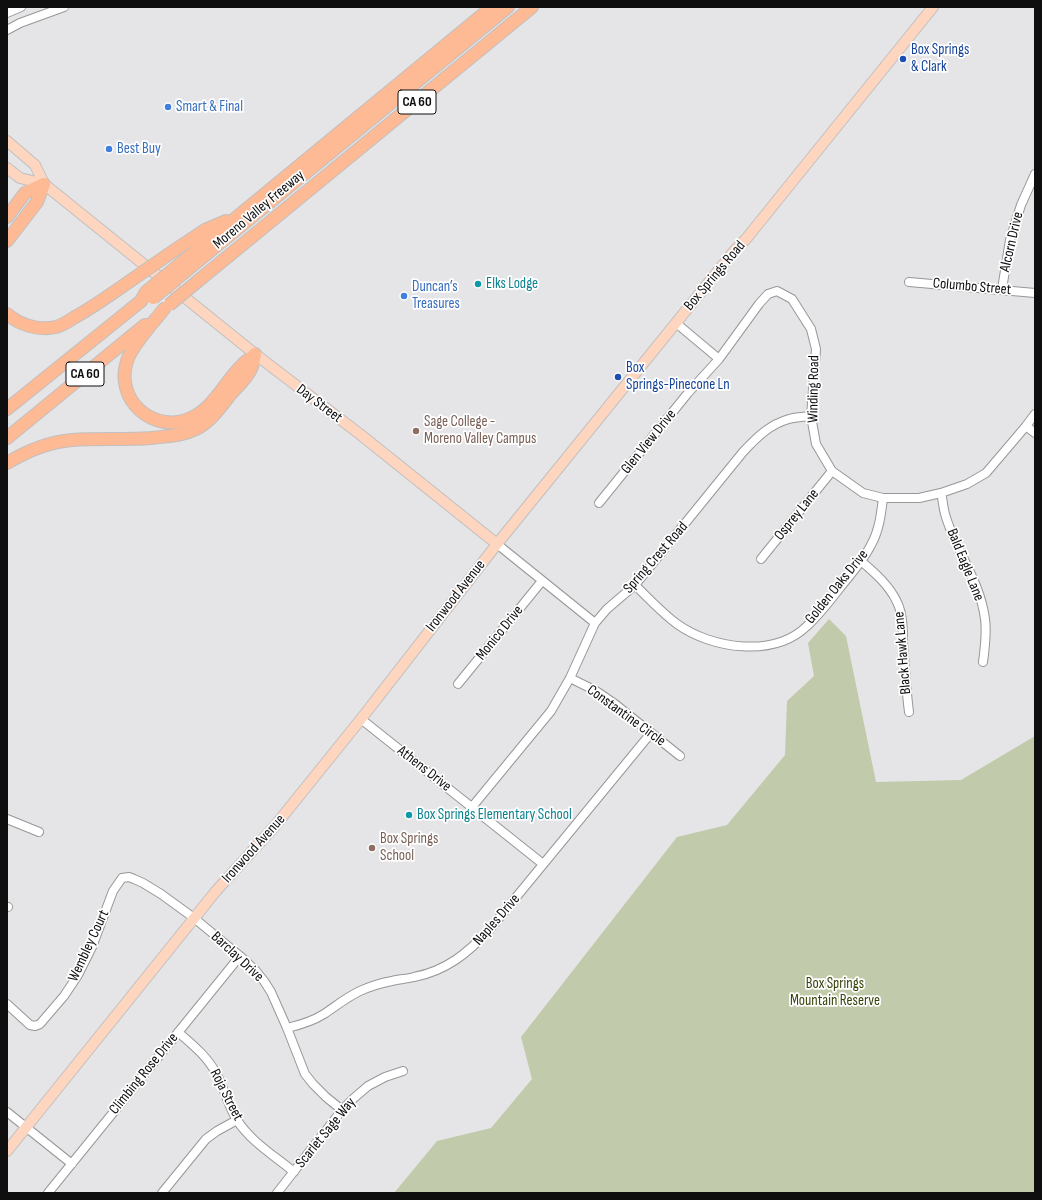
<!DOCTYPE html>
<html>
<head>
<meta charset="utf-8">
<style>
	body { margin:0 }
	#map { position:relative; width:1042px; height:1200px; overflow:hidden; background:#e5e5e7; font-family:"Sofia Sans Condensed",sans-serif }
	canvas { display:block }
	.frame { position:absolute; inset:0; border:8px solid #0e0e0e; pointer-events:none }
</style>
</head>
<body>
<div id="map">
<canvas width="1042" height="1200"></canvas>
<div class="frame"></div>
</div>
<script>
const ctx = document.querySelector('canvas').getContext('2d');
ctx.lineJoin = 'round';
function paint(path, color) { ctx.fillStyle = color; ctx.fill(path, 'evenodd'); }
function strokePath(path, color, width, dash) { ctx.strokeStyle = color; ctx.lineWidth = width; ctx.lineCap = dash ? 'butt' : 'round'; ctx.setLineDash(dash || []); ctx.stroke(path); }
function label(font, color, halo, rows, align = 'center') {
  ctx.font = font + ' "Sofia Sans Condensed",sans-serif'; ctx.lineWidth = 3.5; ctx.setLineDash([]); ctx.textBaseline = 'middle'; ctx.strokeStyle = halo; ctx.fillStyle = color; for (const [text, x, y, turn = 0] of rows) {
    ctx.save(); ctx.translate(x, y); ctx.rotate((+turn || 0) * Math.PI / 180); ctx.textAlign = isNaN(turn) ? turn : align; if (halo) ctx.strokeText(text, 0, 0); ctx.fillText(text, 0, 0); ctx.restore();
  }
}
paint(new Path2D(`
	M 829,619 L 846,636 L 876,782 L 961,780 L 1035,736 L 1035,1193 L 394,1193 L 437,1141 L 491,1128 L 532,1079 L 521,1037 L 677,837 L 727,825 L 785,755 L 787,701 L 814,676 L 808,643 Z`), '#c1caab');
const minor = new Path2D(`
	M 7,13 L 21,7
	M 7,30 L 20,23 L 64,7
	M 909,282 L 1035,293
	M 1002,289 L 1010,240 L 1021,205 L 1035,174
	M 676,323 L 719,359
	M 1026,426 L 1035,433
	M 941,493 C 943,500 943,507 945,514 C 955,550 980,580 985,619 C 987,633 985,647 983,662
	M 599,503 L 688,393 L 719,359 L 759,304 L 768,294 L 777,291 L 792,299 L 811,329 L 816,349 L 811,416 L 816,444 L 832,471 L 863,493 L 883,498 L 919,498 L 941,493 L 967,484 L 986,473 L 1026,426 L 1035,414
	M 497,544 L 595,623
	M 761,559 L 832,471
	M 861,561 C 875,573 889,585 897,602 C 903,614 903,631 903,644 C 905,667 906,689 909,712
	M 635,585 C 648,598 662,613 677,624 C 712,649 774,658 807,626 C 819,615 829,602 839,589 C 850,575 863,561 871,545 C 879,531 881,515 883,498
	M 570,678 L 596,691 L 615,704 L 680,756
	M 458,684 L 542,581
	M 361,719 L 543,864
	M 472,807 L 551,711 L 570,678 L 595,623 L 607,609 L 635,585 L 743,452 C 756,438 770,424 789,419 C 796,417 804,417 811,416
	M 7,819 L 39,832
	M 7,907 L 8,907
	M 7,1004 L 30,1025 L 35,1026 L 40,1024 L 64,996 L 78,975 L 92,947 L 113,891 L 122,878 L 129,877 L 134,879 L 143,883 L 161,894 L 194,918 L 240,956 L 256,971 L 264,981 L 271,992 L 287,1028 L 305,1074 L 313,1084 L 326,1097 L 342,1110
	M 287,1028 C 300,1025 313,1021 324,1014 C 336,1006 347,997 360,991 C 371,986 381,983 392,981 C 399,979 407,979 414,977 C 446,971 468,953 490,929 L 651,733
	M 178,1032 C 193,1045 208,1057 217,1075 C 225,1090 228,1106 237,1120 C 251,1142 275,1156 294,1172
	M 7,1112 L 72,1164
	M 48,1193 L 240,956
	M 162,1193 L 206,1139 L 217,1131 L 237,1120
	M 277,1193 L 342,1110 L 354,1098 L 368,1086 L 385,1077 L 403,1071`);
const major = new Path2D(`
	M 7,141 L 35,165 L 44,184
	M 7,168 L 20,178 L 44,184 L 255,354 L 361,435 L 497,544
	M 7,1151 L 216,891 L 274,827 L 361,719 L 497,544 L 735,250 L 746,239 L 933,7`);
const highway = new Path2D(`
	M 7,217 L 25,193 L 44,184
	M 7,241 L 37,202 L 44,184
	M 169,254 L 205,230 L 226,221
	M 180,264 L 492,7
	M 187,270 L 508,7
	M 198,281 L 532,7
	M 164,309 C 153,323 132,345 127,361 C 114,400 154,435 191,418 C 214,408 225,381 243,364 C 247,360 251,358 255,354
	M 7,314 C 20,325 39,331 56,327 C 63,325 69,321 75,317 C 95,306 114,292 133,279
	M 7,409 L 141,301 L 146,292
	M 7,438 L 145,325
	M 7,463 C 27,451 49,442 72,440 C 99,438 125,440 151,438 C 166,436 182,436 196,429 C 210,422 220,408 230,395 C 236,388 248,377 251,369 C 253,365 254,359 255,354`);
strokePath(minor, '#969798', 10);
strokePath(major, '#c0c0c0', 12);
strokePath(highway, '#c0c0c0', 14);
strokePath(minor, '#fff', 8);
strokePath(major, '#fed5bf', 10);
strokePath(highway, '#feb995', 12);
const highwayBridge = new Path2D(`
	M 133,279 L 169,254
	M 146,292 L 180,264
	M 153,298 L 187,270
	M 169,305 L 198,281`);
strokePath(highwayBridge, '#c0c0c0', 14, []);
strokePath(highwayBridge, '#feb995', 12);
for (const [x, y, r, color] of [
	[903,59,4,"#1a4fb4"],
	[168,107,4,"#3f7fe0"],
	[109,149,4,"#3f7fe0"],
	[478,284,4,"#0f9aa8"],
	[404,296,4,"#3f7fe0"],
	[618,377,4,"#1a4fb4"],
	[416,431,4,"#8d6e63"],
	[409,815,4,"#0f9aa8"],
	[372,848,4,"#8d6e63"]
]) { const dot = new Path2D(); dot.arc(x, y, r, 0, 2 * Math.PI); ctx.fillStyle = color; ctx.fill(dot); strokePath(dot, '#fff', 1.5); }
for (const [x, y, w] of [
	[417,102,38],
	[85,374,38]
]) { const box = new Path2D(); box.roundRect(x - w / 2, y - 12, w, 24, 3); ctx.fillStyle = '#fff'; ctx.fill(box); strokePath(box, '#0e0e0e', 1); }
label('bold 14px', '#0e0e0e', null, [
	["CA 60",417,102],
	["CA 60",85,374]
]);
label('15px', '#164399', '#fff', [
	["Box Springs",911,50],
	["& Clark",911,67],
	["Box",626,368],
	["Springs-Pinecone Ln",626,385]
], 'left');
label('15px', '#366cbe', '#fff', [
	["Smart & Final",176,107],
	["Best Buy",117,149],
	["Duncan’s",412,287],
	["Treasures",412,304]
], 'left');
label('15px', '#0e0e0e', '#fff', [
	["Moreno Valley Freeway",259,210,-40],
	["Alcorn Drive",1012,242,-77],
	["Box Springs Road",715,276,-50],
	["Columbo Street",972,287,5],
	["Winding Road",814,389,-89],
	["Day Street",319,404,37],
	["Glen View Drive",649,442,-51],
	["Osprey Lane",797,515,-51],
	["Spring Crest Road",656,558,-49],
	["Bald Eagle Lane",965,565,68],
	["Golden Oaks Drive",837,587,-51],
	["Ironwood Avenue",456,596,-52],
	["Monico Drive",500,633,-51],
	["Black Hawk Lane",903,653,-95],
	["Constantine Circle",626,716,36],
	["Athens Drive",424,769,38],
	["Ironwood Avenue",254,849,-48],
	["Naples Drive",497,920,-49],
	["Wembley Court",89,946,-65],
	["Barclay Drive",237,957,43],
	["Climbing Rose Drive",144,1074,-51],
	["Roja Street",226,1095,63],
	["Scarlet Sage Way",326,1133,-51]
]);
label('15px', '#0d838f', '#fff', [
	["Elks Lodge",486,284],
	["Box Springs Elementary School",417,815]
], 'left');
label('15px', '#785e54', '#fff', [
	["Sage College -",424,422],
	["Moreno Valley Campus",424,439],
	["Box Springs",380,839],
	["School",380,856]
], 'left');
label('15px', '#384309', '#fff', [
	["Box Springs",835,984],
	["Mountain Reserve",835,1001]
]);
</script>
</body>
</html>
